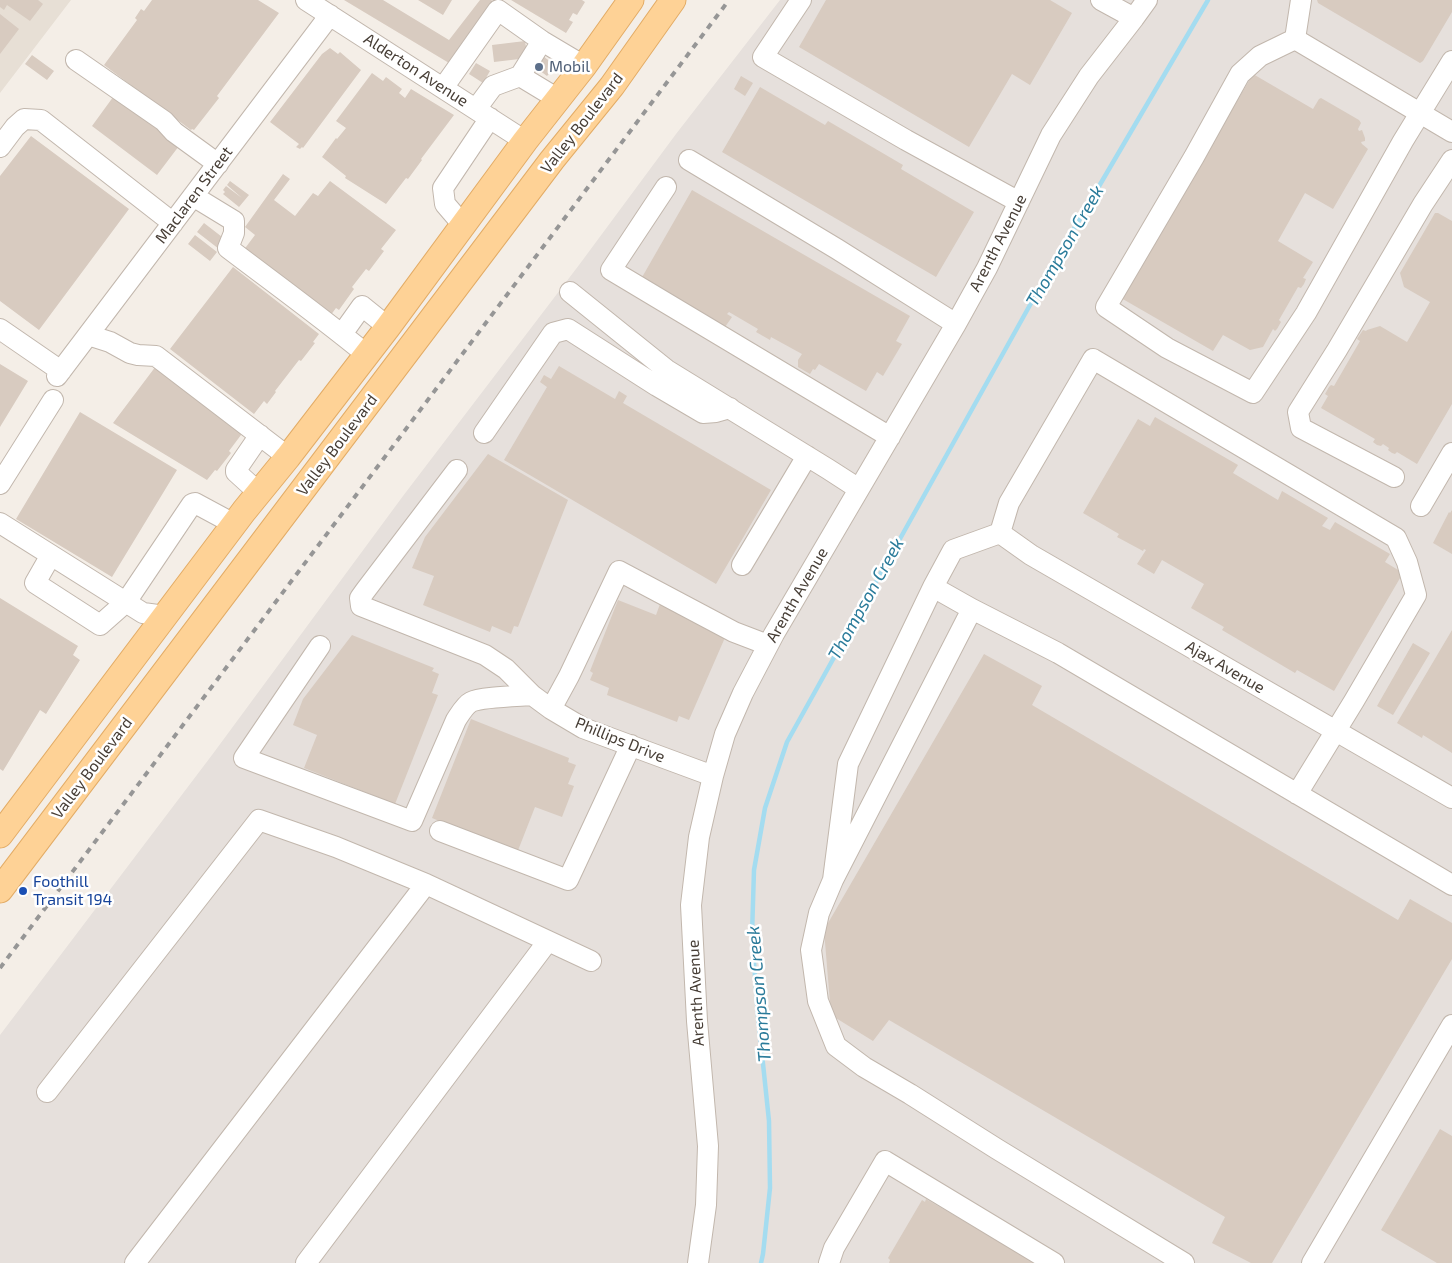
<!DOCTYPE html>
<html>
<head>
<meta charset="utf-8">
<style>
	body { margin:0 }
	canvas { display:block; background:#f4eee7 }
</style>
</head>
<body>
<canvas width="1452" height="1263"></canvas>
<script>
const ctx = document.querySelector('canvas').getContext('2d');
ctx.lineJoin = 'round';
function paint(path, color) { ctx.fillStyle = color; ctx.fill(path, 'evenodd'); }
function strokePath(path, color, width, dash) { ctx.strokeStyle = color; ctx.lineWidth = width; ctx.lineCap = dash ? 'butt' : 'round'; ctx.setLineDash(dash || []); ctx.stroke(path); }
function label(font, color, halo, rows, align = 'center') {
  ctx.font = font + ' "Exo 2",sans-serif'; ctx.lineWidth = 5; ctx.setLineDash([]); ctx.textBaseline = 'middle'; ctx.strokeStyle = halo; ctx.fillStyle = color; for (const [text, x, y, turn = 0] of rows) {
    ctx.save(); ctx.translate(x, y); ctx.rotate((+turn || 0) * Math.PI / 180); ctx.textAlign = isNaN(turn) ? turn : align; if (halo) ctx.strokeText(text, 0, 0); ctx.fillText(text, 0, 0); ctx.restore();
  }
}
paint(new Path2D(`
	M 0,0 L 71,0 L 0,93 Z`), '#e7dfd5');
paint(new Path2D(`
	M 780,0 L 1452,0 L 1452,1263 L 0,1263 L 0,1035 L 212,755 L 403,496 L 579,265 L 676,134 Z`), '#e6e0dc');
strokePath(new Path2D(`
	M 761,1263 L 763,1254 L 770,1188 L 769,1121 L 758,1016 L 752,935 L 754,870 L 765,808 L 787,742 L 1040,287 L 1208,0`), '#a4dcf0', 4.5);
paint(new Path2D(`
	M 0,0 L 38,0 L 43,4 L 30,21 L 7,5 L 4,10 L 0,7 Z
	M 152,0 L 258,0 L 279,13 L 217,96 L 219,98 L 194,130 L 192,129 L 191,130 L 104,65 L 137,20 L 135,18 L 141,9 L 144,11 Z
	M 344,0 L 383,0 L 449,40 L 480,0 L 491,0 L 495,2 L 449,63 Z
	M 418,0 L 452,0 L 443,15 Z
	M 511,0 L 582,0 L 585,2 L 577,15 L 573,13 L 569,20 L 573,22 L 566,33 Z
	M 826,0 L 1050,0 L 1072,13 L 1030,85 L 1012,74 L 969,147 L 799,47 Z
	M 1317,0 L 1452,0 L 1452,12 L 1423,61 L 1420,63 L 1318,3 Z
	M 0,14 L 19,29 L 0,54 Z
	M 525,41 L 528,58 L 494,62 L 492,45 Z
	M 330,48 L 338,54 L 340,52 L 361,70 L 303,148 L 302,147 L 300,149 L 296,147 L 299,144 L 270,122 L 322,54 Z
	M 32,55 L 54,71 L 47,80 L 25,64 Z
	M 543,56 L 556,66 L 547,76 L 535,67 Z
	M 476,63 L 490,71 L 483,83 L 469,74 Z
	M 372,73 L 383,81 L 386,77 L 402,89 L 399,93 L 405,98 L 411,89 L 454,115 L 421,159 L 422,160 L 408,179 L 406,178 L 386,204 L 345,178 L 346,176 L 322,157 L 336,138 L 337,139 L 346,128 L 336,121 Z
	M 1253,74 L 1313,109 L 1319,99 L 1321,98 L 1359,120 L 1361,123 L 1358,129 L 1359,131 L 1362,130 L 1365,138 L 1365,141 L 1361,142 L 1362,144 L 1368,149 L 1333,209 L 1305,193 L 1278,241 L 1313,262 L 1303,278 L 1306,279 L 1304,284 L 1301,288 L 1298,287 L 1279,320 L 1281,322 L 1277,329 L 1275,331 L 1273,329 L 1263,347 L 1250,350 L 1223,335 L 1213,351 L 1121,298 Z
	M 741,76 L 753,83 L 745,96 L 734,89 Z
	M 760,87 L 825,125 L 828,121 L 903,165 L 901,169 L 974,212 L 936,277 L 722,152 Z
	M 116,93 L 182,142 L 157,175 L 92,126 Z
	M 31,136 L 129,209 L 39,330 L 0,301 L 0,176 Z
	M 283,174 L 290,179 L 274,200 L 295,216 L 313,193 L 318,196 L 330,181 L 396,230 L 381,249 L 384,251 L 369,271 L 366,269 L 352,287 L 354,289 L 339,310 L 336,308 L 327,320 L 240,255 L 255,235 L 245,227 Z
	M 230,181 L 249,195 L 239,207 L 223,194 L 225,192 L 223,190 L 226,186 L 242,198 L 227,185 Z
	M 692,190 L 910,316 L 896,341 L 902,344 L 883,376 L 877,372 L 866,391 L 819,364 L 815,370 L 813,369 L 810,374 L 798,367 L 798,360 L 802,354 L 771,337 L 770,340 L 756,332 L 758,329 L 729,312 L 727,314 L 732,317 L 725,327 L 641,279 Z
	M 1435,213 L 1438,213 L 1452,221 L 1452,404 L 1417,464 L 1397,452 L 1395,454 L 1392,453 L 1388,450 L 1389,448 L 1383,444 L 1381,446 L 1377,445 L 1373,442 L 1375,439 L 1321,408 L 1328,396 L 1325,394 L 1329,387 L 1331,385 L 1334,386 L 1360,341 L 1357,339 L 1363,330 L 1366,331 L 1367,330 L 1380,326 L 1407,342 L 1430,302 L 1404,287 L 1400,273 Z
	M 204,223 L 226,240 L 219,249 L 197,232 Z
	M 195,235 L 217,252 L 210,261 L 188,244 Z
	M 233,267 L 319,334 L 313,342 L 315,343 L 301,361 L 299,360 L 275,391 L 276,392 L 267,404 L 264,401 L 254,414 L 170,349 Z
	M 0,364 L 28,381 L 0,427 Z
	M 156,366 L 244,431 L 229,451 L 231,453 L 217,471 L 215,470 L 207,480 L 113,423 Z
	M 559,366 L 615,399 L 619,391 L 627,396 L 623,403 L 771,490 L 716,584 L 504,460 L 547,387 L 540,382 L 544,375 L 551,379 Z
	M 80,412 L 177,470 L 112,577 L 16,519 Z
	M 1155,417 L 1238,465 L 1233,473 L 1278,500 L 1282,491 L 1328,518 L 1322,526 L 1330,530 L 1335,522 L 1390,554 L 1385,562 L 1403,573 L 1334,691 L 1297,670 L 1295,673 L 1222,630 L 1224,627 L 1191,608 L 1204,584 L 1162,560 L 1154,574 L 1137,564 L 1146,550 L 1144,549 L 1143,551 L 1117,537 L 1119,534 L 1083,513 L 1138,419 L 1150,426 Z
	M 488,454 L 568,500 L 518,627 L 514,626 L 511,634 L 492,626 L 490,632 L 423,605 L 434,576 L 412,568 L 425,537 Z
	M 1452,510 L 1452,554 L 1433,543 L 1449,512 L 1450,513 Z
	M 663,596 L 727,633 L 689,720 L 679,716 L 677,722 L 607,695 L 609,688 L 590,680 L 593,673 L 590,671 L 618,600 L 656,615 Z
	M 0,598 L 78,646 L 73,655 L 80,660 L 46,714 L 40,710 L 3,771 L 0,769 Z
	M 1452,630 L 1452,753 L 1423,735 L 1422,738 L 1397,723 Z
	M 352,635 L 434,668 L 432,671 L 439,674 L 432,693 L 438,695 L 395,804 L 304,768 L 317,735 L 293,725 L 303,699 Z
	M 1413,643 L 1430,653 L 1393,715 L 1377,706 Z
	M 984,654 L 1042,686 L 1032,705 L 1398,920 L 1410,899 L 1452,923 L 1452,959 L 1272,1263 L 1251,1263 L 1212,1243 L 1225,1217 L 889,1020 L 873,1041 L 831,1015 L 824,930 Z
	M 471,719 L 569,758 L 568,762 L 576,765 L 568,784 L 574,786 L 562,817 L 535,807 L 517,853 L 432,818 Z
	M 1440,1129 L 1452,1136 L 1452,1263 L 1437,1263 L 1381,1230 Z
	M 926,1199 L 1036,1263 L 889,1263 L 890,1260 L 888,1258 L 922,1200 L 925,1202 Z`), '#d8cbc0');
const minor = new Path2D(`
	M 306,0 L 525,141
	M 801,0 L 763,57 L 906,140 L 1019,202
	M 1101,0 L 1134,18
	M 1295,39 L 1260,56 L 1240,74 L 1194,157 L 1106,307 L 1167,348 L 1253,393 L 1306,313 L 1403,141 L 1452,61
	M 1295,39 L 1452,132
	M 1295,39 L 1301,0
	M 76,60 L 164,121 L 174,132 L 218,164
	M 520,76 L 542,41
	M 443,88 L 498,10 L 542,41 L 584,66
	M 476,109 L 493,86 L 520,76 L 558,99
	M 0,147 L 15,127 L 24,119 L 41,120 L 173,223
	M 689,160 L 837,249 L 956,324
	M 666,187 L 611,270 L 890,437
	M 193,196 L 234,221 L 234,233 L 228,248 C 274,283 321,317 366,354
	M 463,225 L 445,204 L 443,188 L 490,118
	M 570,292 L 667,370 L 828,469 L 859,489
	M 0,329 L 61,371
	M 342,334 L 362,306 L 388,327
	M 88,335 L 110,342 L 130,353 L 138,355 L 156,356 L 288,457
	M 57,376 L 330,15
	M 484,433 L 553,333 L 568,329 L 657,386 L 703,413 L 716,412 L 730,408
	M 457,470 L 365,591 L 360,598 L 361,606 L 485,655 L 506,669 L 532,695 L 551,709 L 583,728 L 713,776
	M 1394,477 L 1301,428 L 1298,412 L 1337,350 L 1423,204 L 1452,160
	M 0,484 L 53,400
	M 259,493 L 236,472 L 236,470 L 260,435
	M 1421,506 L 1452,453
	M 0,523 L 143,613 L 165,616
	M 1000,533 L 1009,503 L 1093,359 L 1396,538 L 1407,562 L 1416,595 L 1354,701 L 1297,794
	M 1000,533 L 1031,555 L 1452,798
	M 51,555 L 35,583 L 100,625 L 126,602 L 192,504 L 195,503 L 234,524
	M 742,565 L 807,456
	M 933,587 L 972,609 L 833,880 L 848,764 L 933,587 L 953,550 L 1000,533
	M 972,609 L 1058,653 L 1452,885
	M 320,646 L 244,758 L 412,821 L 456,720 C 460,714 465,705 471,702 C 480,697 520,696 532,695
	M 551,709 L 569,676 L 619,571 L 734,632 L 768,645
	M 440,831 L 568,880 L 631,745
	M 833,880 L 819,913 L 811,950 L 818,1001 L 836,1046 L 864,1067 L 910,1094 L 997,1149 L 1184,1263
	M 426,884 L 591,961
	M 47,1092 L 259,820 L 336,847 L 426,884 L 135,1263
	M 306,1263 L 548,941
	M 698,1263 L 706,1205 L 708,1146 L 697,1021 L 691,905 L 699,837 L 713,776 L 725,734 L 743,693 L 774,634 L 956,324 L 987,268 L 1051,135 L 1089,76 L 1134,18 L 1147,0
	M 829,1263 L 834,1248 L 885,1161 L 1054,1263
	M 1312,1263 L 1452,1025`);
const major = new Path2D(`
	M 0,835 L 244,511 L 288,457 L 388,327 L 525,141 L 584,66 L 631,0
	M 0,890 L 552,160 L 612,86 L 673,0`);
strokePath(minor, '#c2b7ad', 22);
strokePath(major, '#e3ac66', 27);
strokePath(minor, '#fff', 20);
strokePath(major, '#fed296', 25);
strokePath(new Path2D(`
	M 0,968 L 729,0`), '#969696', 4, [6, 6]);
for (const [x, y, r, color] of [
	[539,67,5,"#5c6f8a"],
	[23,891,5,"#1a4fb4"]
]) { const dot = new Path2D(); dot.arc(x, y, r, 0, 2 * Math.PI); ctx.fillStyle = color; ctx.fill(dot); strokePath(dot, '#fff', 2); }
label('16px', '#4e5e75', '#fff', [
	["Mobil",549,67]
], 'left');
label('16px', '#473e36', '#fff', [
	["Alderton Avenue",416,70,33],
	["Valley Boulevard",582,123,-52],
	["Maclaren Street",194,195,-53],
	["Arenth Avenue",998,243,-63],
	["Valley Boulevard",337,445,-53],
	["Arenth Avenue",797,595,-60],
	["Ajax Avenue",1225,667,30],
	["Phillips Drive",620,740,22],
	["Valley Boulevard",92,768,-53],
	["Arenth Avenue",696,993,-93]
]);
label('16px', '#164399', '#fff', [
	["Foothill",33,882],
	["Transit 194",33,900]
], 'left');
label('italic 18px', '#2a7b9a', '#fff', [
	["Thompson Creek",1065,246,-60],
	["Thompson Creek",866,599,-61],
	["Thompson Creek",759,994,-95]
]);
</script>
</body>
</html>
